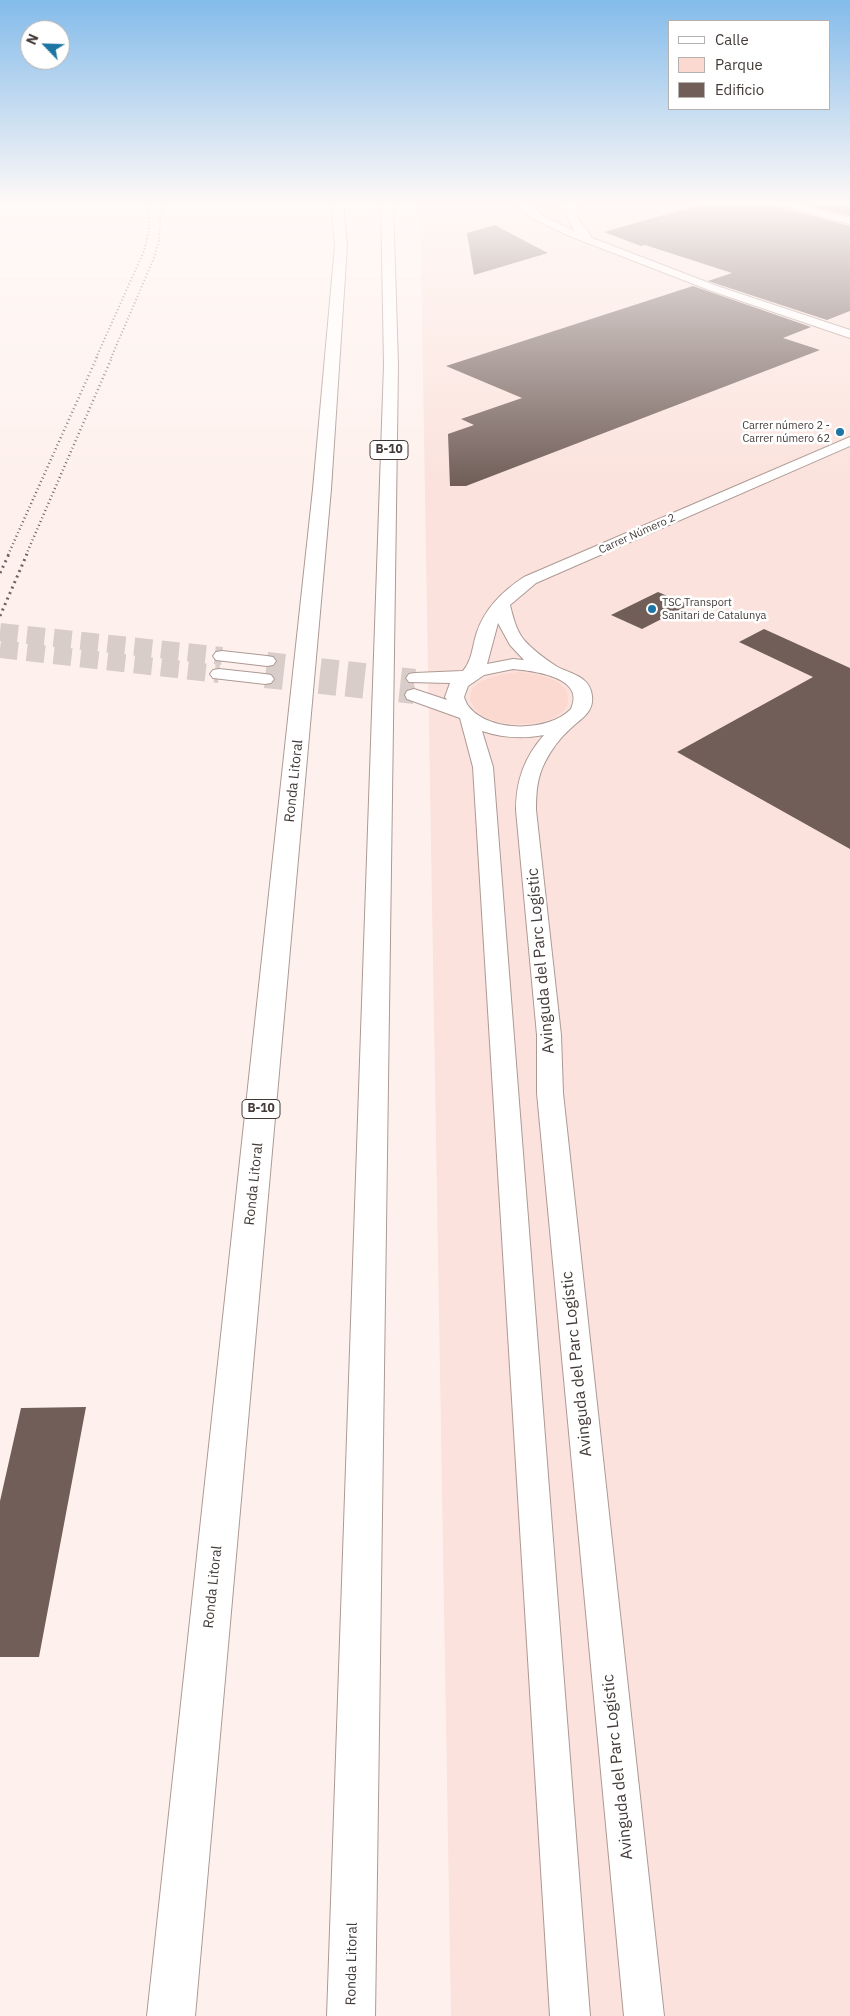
<!DOCTYPE html>
<html>
<head>
<meta charset="utf-8">
<style>
	body { margin:0 }
	#map { position:relative; width:850px; height:2016px; overflow:hidden; background:#fef1ed; font-family:"IBM Plex Sans",sans-serif }
	canvas { display:block }
	.legend { position:absolute; left:668px; top:20px; width:162px; height:90px; box-sizing:border-box; background:#fff; border:1px solid #b4b1af; margin:0; padding:6px 9px; list-style:none; font-size:15px; color:#433b38 }
	.legend li { display:flex; align-items:center; gap:10px; height:25px }
	.legend b { width:25px; border:1px solid #b4b1af }
	.north { position:absolute; left:20px; top:20px; width:50px; height:50px; box-sizing:border-box; background:#fff; border:1px solid #b4b1af; border-radius:50%; rotate:294deg; font-size:14px; font-weight:700; line-height:20px; text-align:center; color:#433b38 }
	.north::after { content:''; display:block; margin:auto; width:18px; height:22px; background:#1c75a4; clip-path:polygon(50% 0,100% 100%,50% 72%,0 100%) }
</style>
</head>
<body>
<div id="map">
<canvas width="850" height="2016"></canvas>
<ul class="legend">
<li><b style="height:6px;background:#fff"></b>Calle</li>
<li><b style="height:14px;background:#fcd9d0"></b>Parque</li>
<li><b style="height:14px;background:#715e59"></b>Edificio</li>
</ul>
<div class="north">N</div>
</div>
<script>
const ctx = document.querySelector('canvas').getContext('2d');
ctx.lineJoin = 'round';
function paint(path, color) { ctx.fillStyle = color; ctx.fill(path, 'evenodd'); }
function strokePath(path, color, width, dash) { ctx.strokeStyle = color; ctx.lineWidth = width; ctx.lineCap = dash ? 'butt' : 'round'; ctx.setLineDash(dash || []); ctx.stroke(path); }
function label(font, color, halo, rows, align = 'center') {
  ctx.font = font + ' "IBM Plex Sans",sans-serif'; ctx.lineWidth = 5; ctx.setLineDash([]); ctx.textBaseline = 'middle'; ctx.strokeStyle = halo; ctx.fillStyle = color; for (const [text, x, y, turn = 0] of rows) {
    ctx.save(); ctx.translate(x, y); ctx.rotate((+turn || 0) * Math.PI / 180); ctx.textAlign = isNaN(turn) ? turn : align; if (halo) ctx.strokeText(text, 0, 0); ctx.fillText(text, 0, 0); ctx.restore();
  }
}
paint(new Path2D(`
	M 420,202 L 850,202 L 850,2016 L 451,2016 Z`), '#fbe2dc');
paint(new Path2D(`
	M 526,202 L 562,202 L 560,212 L 566,226 L 539,214 Z
	M 520,672 C 535,674 570,678 568,700 C 568,710 559,715 551,719 C 531,727 485,727 473,706 C 459,680 504,673 520,672 Z`), '#fcd9d0');
paint(new Path2D(`
	M 709,202 L 773,202 L 776,206 L 850,226 L 850,311 L 827,320 L 708,281 L 732,273 L 645,245 L 641,246 L 604,232 Z
	M 796,202 L 850,202 L 850,216 Z
	M 495,225 L 521,239 L 548,253 L 474,275 L 467,233 Z
	M 693,286 L 811,327 L 783,338 L 820,350 L 466,486 L 450,486 L 448,434 L 474,425 L 461,419 L 522,398 L 446,366 Z
	M 658,592 L 689,605 L 642,629 L 611,615 Z
	M 764,629 L 850,668 L 850,849 L 677,752 L 813,677 L 739,642 Z
	M 86,1407 L 39,1657 L 0,1657 L 0,1501 L 21,1408 Z`), '#715e59');
strokePath(new Path2D(`
	M 0,632 L 222,656
	M 0,649 L 219,674
	M 267,661 L 415,678
	M 265,679 L 414,695`), '#d9cdc9', 18, [18, 9]);
const minor = new Path2D(`
	M 516,202 L 526,202 L 546,218 L 575,231 C 568,222 565,213 566,202 L 576,202 L 578,218 L 592,238 L 717,286 L 850,330 L 850,338 L 709,290 L 567,235 L 530,217 Z
	M 775,202 L 790,202 L 850,218 L 850,224 L 776,204 Z
	M 850,437 L 850,446 L 536,583 L 510,605 C 513,617 516,630 524,640 C 533,650 545,659 556,666 C 569,674 590,675 592,696 C 594,713 580,719 570,729 C 560,738 551,750 545,762 C 537,777 536,793 536,810 L 561,1035 L 563,1093 L 664,2016 L 624,2016 L 537,1093 L 537,1035 L 516,810 C 516,781 524,758 544,735 C 522,739 503,738 482,731 L 493,767 L 590,2016 L 550,2016 L 473,767 L 460,718 L 407,699 L 405,695 L 407,691 L 414,689 L 447,700 L 445,697 L 450,683 L 409,682 L 406,678 L 409,674 L 415,673 L 463,671 C 473,659 472,646 477,632 C 485,608 504,590 524,577 ZM 498,623 L 510,645 L 524,660 L 513,659 L 487,664 ZM 513,669 C 534,671 586,677 571,709 C 549,732 490,733 469,707 C 467,705 465,700 464,697 L 468,686 L 484,675 Z
	M 222,651 L 267,656 L 273,657 L 276,661 L 273,665 L 267,666 L 216,660 L 213,656 L 216,652 Z
	M 219,669 L 265,674 L 271,675 L 274,679 L 271,683 L 265,684 L 213,678 L 210,674 L 213,670 Z`);
const trunk = new Path2D(`
	M 331,202 L 343,202 L 347,246 L 331,489 L 195,2016 L 147,2016 L 313,489 L 335,246 Z
	M 381,202 L 393,202 L 398,365 L 375,2016 L 327,2016 L 384,365 Z`);
strokePath(minor, '#ad9993', 2);
strokePath(trunk, '#ad9993', 2);
paint(minor, '#fff');
paint(trunk, '#fff');
strokePath(new Path2D(`
	M 96,358 L 144,251 L 149,231 L 149,202
	M 111,358 L 154,258 L 159,241 L 161,202`), '#6d6461', 2, [1, 2.5]);
strokePath(new Path2D(`
	M 8,555 L 97,357
	M 26,555 L 112,357`), '#6d6461', 2.5, [1, 3]);
strokePath(new Path2D(`
	M 0,573 L 9,554
	M 0,616 L 27,554`), '#6d6461', 3, [2, 4]);
const sky = ctx.createLinearGradient(0, 0, 0, 484);
sky.addColorStop(0, '#83bbea');
sky.addColorStop(0.42, '#fff9f7');
sky.addColorStop(1, '#fff9f700');
ctx.fillStyle = sky;
ctx.fillRect(0, 0, 850, 484);
for (const [x, y, r, color] of [
	[840,432,5,"#1c75a4"],
	[652,609,5,"#1c75a4"]
]) { const dot = new Path2D(); dot.arc(x, y, r, 0, 2 * Math.PI); ctx.fillStyle = color; ctx.fill(dot); strokePath(dot, '#fff', 2); }
label('11px', '#433b38', '#fff', [
	["Carrer número 2 -",830,426],
	["Carrer número 62",830,439],
	["TSC Transport",662,603,"left"],
	["Sanitari de Catalunya",662,616,"left"]
], 'right');
label('11px', '#433b38', '#fff', [
	["Carrer Número 2",637,534,-24]
]);
for (const [x, y, w] of [
	[389,450,38],
	[261,1109,38]
]) { const box = new Path2D(); box.roundRect(x - w / 2, y - 9.5, w, 19, 4); ctx.fillStyle = '#fff'; ctx.fill(box); strokePath(box, '#433b38', 1); }
label('bold 12px', '#433b38', null, [
	["B-10",389,450],
	["B-10",261,1109]
]);
label('14px', '#433b38', '#fff', [
	["Ronda Litoral",294,781,-84],
	["Ronda Litoral",254,1184,-84],
	["Ronda Litoral",213,1587,-84],
	["Ronda Litoral",352,1964,-89]
]);
label('16px', '#433b38', '#fff', [
	["Avinguda del Parc Logístic",541,961,-95],
	["Avinguda del Parc Logístic",577,1364,-96],
	["Avinguda del Parc Logístic",618,1767,-96]
]);
</script>
</body>
</html>
